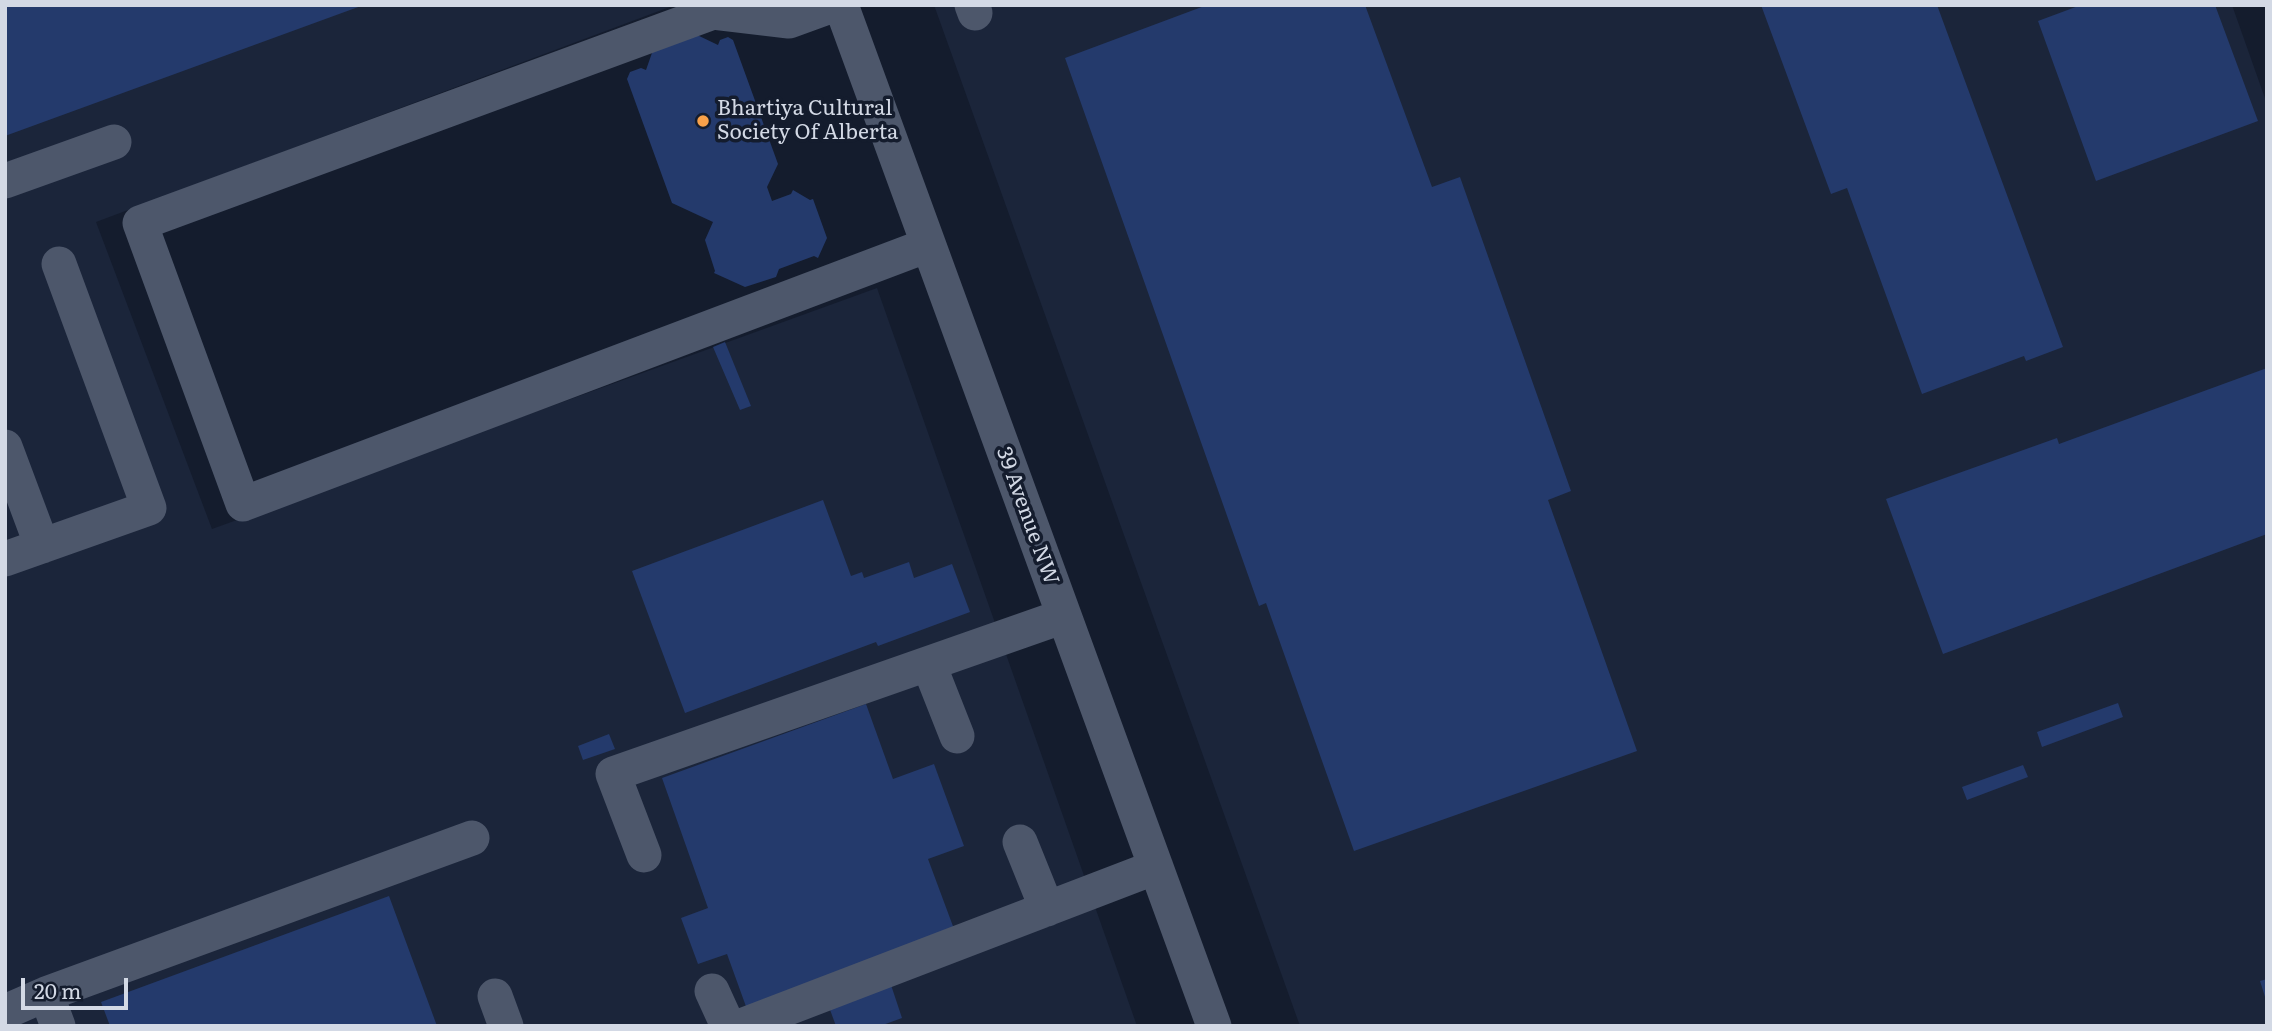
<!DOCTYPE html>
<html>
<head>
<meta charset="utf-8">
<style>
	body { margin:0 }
	#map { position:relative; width:2272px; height:1031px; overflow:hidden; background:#141c2d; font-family:Literata,serif }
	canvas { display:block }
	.frame { position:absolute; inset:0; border:7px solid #d3d9e5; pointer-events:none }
	.scale { position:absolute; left:21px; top:978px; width:107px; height:32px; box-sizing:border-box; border:4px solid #d3d9e5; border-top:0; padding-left:9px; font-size:21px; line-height:24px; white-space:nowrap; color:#d3d9e5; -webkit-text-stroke:5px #141c2d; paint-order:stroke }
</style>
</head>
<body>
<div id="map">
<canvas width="2272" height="1031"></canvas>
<div class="frame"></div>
<div class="scale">20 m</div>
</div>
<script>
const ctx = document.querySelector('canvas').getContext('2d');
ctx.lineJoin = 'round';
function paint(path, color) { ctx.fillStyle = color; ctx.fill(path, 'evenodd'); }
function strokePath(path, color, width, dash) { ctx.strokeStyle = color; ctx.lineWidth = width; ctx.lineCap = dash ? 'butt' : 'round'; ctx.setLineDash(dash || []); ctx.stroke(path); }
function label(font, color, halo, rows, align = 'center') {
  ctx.font = font + ' Literata,serif'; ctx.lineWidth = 7; ctx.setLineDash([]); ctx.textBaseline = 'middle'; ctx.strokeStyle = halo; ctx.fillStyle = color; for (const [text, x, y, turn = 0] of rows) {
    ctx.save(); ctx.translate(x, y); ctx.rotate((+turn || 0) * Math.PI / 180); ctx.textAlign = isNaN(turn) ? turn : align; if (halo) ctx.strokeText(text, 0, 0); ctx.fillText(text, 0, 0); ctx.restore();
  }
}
paint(new Path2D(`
	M 5,5 L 675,5 L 96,222 L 212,529 L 877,288 L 1137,1026 L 7,1026 L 5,1021 Z
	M 934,5 L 2232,5 L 2267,104 L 2267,1026 L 1300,1026 Z`), '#1b253a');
paint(new Path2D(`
	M 5,5 L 361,5 L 361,6 L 5,136 Z
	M 1207,5 L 1365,5 L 1432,187 L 1460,177 L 1571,491 L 1548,500 L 1637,751 L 1354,851 L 1266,603 L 1259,606 L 1065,58 Z
	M 1761,5 L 1937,5 L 2063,347 L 2026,361 L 2024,356 L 1922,394 L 1847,188 L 1831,194 Z
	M 2081,5 L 2215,5 L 2258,121 L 2096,181 L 2038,21 Z
	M 695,34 L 718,45 L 720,40 L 728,37 L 733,40 L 778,164 L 767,187 L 772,201 L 791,194 L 793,190 L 810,200 L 813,199 L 827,238 L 818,258 L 814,256 L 779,269 L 776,277 L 745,287 L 714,273 L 715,271 L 705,240 L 713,222 L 672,203 L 627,79 L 630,72 L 641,68 L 646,70 L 653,50 Z
	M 725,342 L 751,406 L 740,410 L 713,347 Z
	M 2267,368 L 2267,534 L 1943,654 L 1886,499 L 2057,438 L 2059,444 Z
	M 823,500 L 851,576 L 862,572 L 864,578 L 909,562 L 914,578 L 952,564 L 970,612 L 878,646 L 876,642 L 685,713 L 632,571 Z
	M 2118,703 L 2123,717 L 2042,747 L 2037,732 Z
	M 866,704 L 893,779 L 934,764 L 964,846 L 928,859 L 957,937 L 748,1012 L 727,954 L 698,964 L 681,918 L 708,908 L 662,778 Z
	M 609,734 L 615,749 L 583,760 L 578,746 Z
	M 2023,765 L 2028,777 L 1967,800 L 1962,787 Z
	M 389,896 L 437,1026 L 110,1026 L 101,1002 Z
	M 2267,979 L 2267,1000 L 2266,1000 L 2260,981 Z
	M 891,985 L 902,1018 L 880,1026 L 836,1026 L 829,1007 Z`), '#243a6c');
strokePath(new Path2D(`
	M 833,5 L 789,21 L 713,12 L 140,223 L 243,504 L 928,245
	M 841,5 L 1214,1026
	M 972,5 L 975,13
	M 5,181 L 114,142
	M 5,447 L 42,546
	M 5,559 L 149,508 L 59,264
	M 929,665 L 957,736
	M 1020,842 L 1047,909
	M 644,855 L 613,774 L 1064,616
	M 712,991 L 728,1026
	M 46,994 L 472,838
	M 495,996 L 506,1026
	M 5,1012 L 46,994 L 58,1026
	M 741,1026 L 1156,867`), '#4d576b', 35);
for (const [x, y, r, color] of [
	[703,121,7,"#f8a14a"]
]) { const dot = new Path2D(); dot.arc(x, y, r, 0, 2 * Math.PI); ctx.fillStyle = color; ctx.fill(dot); strokePath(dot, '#141c2d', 2.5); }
label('21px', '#d3d9e5', '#141c2d', [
	["Bhartiya Cultural",717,109],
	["Society Of Alberta",717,133]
], 'left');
label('21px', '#d3d9e5', '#141c2d', [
	["39 Avenue NW",1027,516,70]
]);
</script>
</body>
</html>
